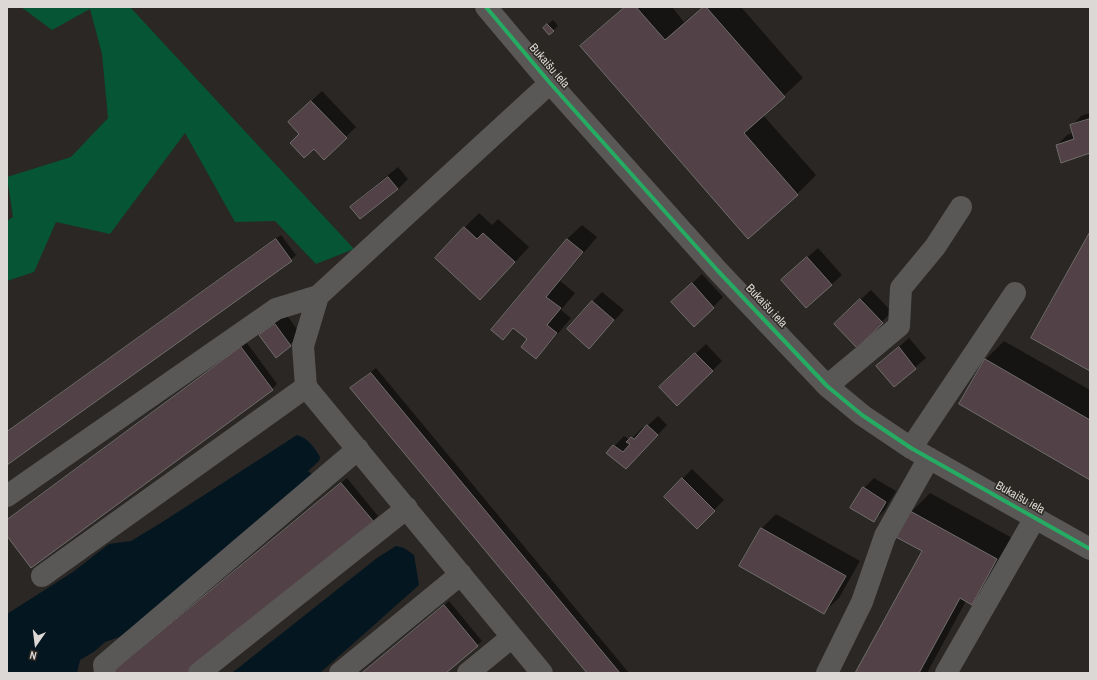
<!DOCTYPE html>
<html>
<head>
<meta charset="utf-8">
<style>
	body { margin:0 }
	#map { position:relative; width:1097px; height:680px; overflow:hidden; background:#2a2724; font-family:"Archivo Narrow",sans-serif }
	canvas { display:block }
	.frame { position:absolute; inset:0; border:8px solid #dbd8d5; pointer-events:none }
	.north { position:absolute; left:16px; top:624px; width:40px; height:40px; -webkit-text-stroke:3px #2c2822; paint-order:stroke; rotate:194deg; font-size:11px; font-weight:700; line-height:16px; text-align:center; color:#dbd8d5 }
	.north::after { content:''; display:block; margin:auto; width:14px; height:18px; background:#dbd8d5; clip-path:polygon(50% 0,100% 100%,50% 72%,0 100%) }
</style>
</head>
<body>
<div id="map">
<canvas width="1097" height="680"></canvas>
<div class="frame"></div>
<div class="north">N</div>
</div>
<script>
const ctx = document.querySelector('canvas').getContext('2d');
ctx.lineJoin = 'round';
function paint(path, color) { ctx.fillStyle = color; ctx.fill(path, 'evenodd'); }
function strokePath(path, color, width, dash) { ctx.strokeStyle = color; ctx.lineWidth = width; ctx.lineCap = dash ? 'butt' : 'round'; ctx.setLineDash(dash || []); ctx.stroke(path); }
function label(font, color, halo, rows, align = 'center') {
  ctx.font = font + ' "Archivo Narrow",sans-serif'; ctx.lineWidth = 3; ctx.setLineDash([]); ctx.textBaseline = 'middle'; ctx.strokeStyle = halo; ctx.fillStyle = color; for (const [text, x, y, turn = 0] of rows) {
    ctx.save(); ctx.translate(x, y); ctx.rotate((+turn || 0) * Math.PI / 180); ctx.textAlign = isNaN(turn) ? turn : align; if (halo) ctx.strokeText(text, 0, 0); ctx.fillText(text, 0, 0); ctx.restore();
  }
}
paint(new Path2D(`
	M 21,7 L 130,7 L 354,249 L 316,264 L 275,221 L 235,222 L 185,133 L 110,234 L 56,222 L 34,272 L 7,281 L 7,221 L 13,217 L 7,177 L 71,157 L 108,118 L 102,54 L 90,9 L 52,30 Z`), '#065535');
paint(new Path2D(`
	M 297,435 C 308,438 314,447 320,457 L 319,461 L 308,471 L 315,477 L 169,600 L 119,637 L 105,642 L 95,651 L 80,660 L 77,673 L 7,673 L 7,614 L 73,572 L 109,544 L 131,541 L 164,521 Z
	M 396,546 L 404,548 L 414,555 L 419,585 L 320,673 L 232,673 L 377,558 Z`), '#041620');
paint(new Path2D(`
	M 624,7 L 672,7 L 684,22 L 702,7 L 741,7 L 803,78 L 763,115 L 816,175 L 797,194 L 581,47 Z
	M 553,20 L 558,26 L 549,34 L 544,28 Z
	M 322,91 L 356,127 L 324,158 L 301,134 L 300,112 Z
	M 1090,113 L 1090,152 L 1057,145 L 1067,135 L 1073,133 L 1071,126 L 1081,116 Z
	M 398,167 L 408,179 L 398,189 L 351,207 L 361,197 Z
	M 479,213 L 492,225 L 498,219 L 529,247 L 495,284 L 464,228 Z
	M 582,225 L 597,237 L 560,281 L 575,293 L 561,310 L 571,318 L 550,343 L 536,357 L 528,339 L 514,328 L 503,339 L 567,239 Z
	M 281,235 L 296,255 L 291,260 L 7,464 L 7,432 Z
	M 818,248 L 842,275 L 806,307 L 793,270 Z
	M 702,274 L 723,297 L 713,307 L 683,292 Z
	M 871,290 L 892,312 L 857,346 L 845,314 Z
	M 602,292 L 624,310 L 589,348 L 592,302 Z
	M 286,314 L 301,335 L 276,356 L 261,335 L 271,325 Z
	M 909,338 L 926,358 L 894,386 L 877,366 Z
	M 1004,341 L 1090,390 L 1090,479 L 985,360 Z
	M 247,343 L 277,384 L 272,389 L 7,534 L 7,520 Z
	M 706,344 L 722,361 L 712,371 L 671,377 Z
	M 376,368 L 629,673 L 588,673 L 351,388 Z
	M 658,416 L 667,425 L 636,458 L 608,453 L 624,436 L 630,440 L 642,428 L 644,429 Z
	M 692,469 L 724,500 L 697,527 L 682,479 Z
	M 347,478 L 378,516 L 373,521 L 117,668 Z
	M 874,478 L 896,491 L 884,511 L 874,521 L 864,488 Z
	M 930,493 L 1016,540 L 991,585 L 972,604 L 966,601 L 927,673 L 856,673 L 923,550 L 911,512 Z
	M 776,514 L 860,561 L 839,598 L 824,612 L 762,528 Z
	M 449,601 L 482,641 L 477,645 L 444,673 L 363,673 Z`), '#0007');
const building = new Path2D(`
	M 625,7 L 636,7 L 665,40 L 703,7 L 706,7 L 785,97 L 744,133 L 798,195 L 748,239 L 580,46 Z
	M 547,24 L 554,31 L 549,35 L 543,28 Z
	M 311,101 L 347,138 L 324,160 L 314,149 L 304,158 L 290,143 L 299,134 L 288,122 Z
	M 1090,119 L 1090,153 L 1061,163 L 1056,145 L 1074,139 L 1070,125 Z
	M 388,177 L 398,189 L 360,219 L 350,207 Z
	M 464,227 L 477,239 L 483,233 L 515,262 L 480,300 L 435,258 Z
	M 1090,232 L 1090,371 L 1031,338 Z
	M 276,239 L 292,261 L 7,465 L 7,432 Z
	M 567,239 L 583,252 L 546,297 L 561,308 L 547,325 L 557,333 L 536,359 L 521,347 L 527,339 L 513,328 L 503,340 L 491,330 Z
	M 807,257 L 832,285 L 806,308 L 781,280 Z
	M 692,283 L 714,308 L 694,327 L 671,302 Z
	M 860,299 L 883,323 L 857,348 L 834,324 Z
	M 592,301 L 614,320 L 589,349 L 567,329 Z
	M 275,324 L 291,346 L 276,358 L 259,335 Z
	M 241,347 L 273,390 L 31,568 L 7,536 L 7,520 Z
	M 899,347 L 916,369 L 894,387 L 876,366 Z
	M 695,353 L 713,371 L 677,406 L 659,387 Z
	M 985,359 L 1090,420 L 1090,480 L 959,404 Z
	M 371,373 L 620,673 L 587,673 L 350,388 Z
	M 647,425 L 658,435 L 626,469 L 606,453 L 613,445 L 623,452 L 630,444 L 626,442 L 631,437 L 634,439 Z
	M 682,478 L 715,511 L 697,529 L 664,497 Z
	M 341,483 L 374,522 L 190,673 L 111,673 Z
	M 863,487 L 886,502 L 874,522 L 850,508 Z
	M 910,511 L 997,559 L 972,605 L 960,598 L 919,673 L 855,673 L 922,551 L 896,537 Z
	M 761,528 L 846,576 L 824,614 L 739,566 Z
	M 444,605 L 478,646 L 446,673 L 362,673 Z`);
paint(building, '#524247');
strokePath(building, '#706d6c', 1);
strokePath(new Path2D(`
	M 486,7 L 550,83 L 718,271 L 827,386 L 862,415 L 911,448 L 1090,549
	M 827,386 L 899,326 L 901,288 L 935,247 L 961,207
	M 911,448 L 1015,293
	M 7,496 L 276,309 L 318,296
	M 42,576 L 306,387
	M 105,673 L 104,665 L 358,449
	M 199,673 L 407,508
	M 340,673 L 461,574
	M 468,673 L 512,637
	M 542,673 L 306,387 L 303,346 L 318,296 L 550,83
	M 827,673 L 862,602 L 885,536 L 929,458
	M 946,673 L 1035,518`), '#5a5857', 22);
strokePath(new Path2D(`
	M 486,7 L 550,83 L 718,271 L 827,386 L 862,415 L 911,448 L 1090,549`), '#26ab63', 4);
label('12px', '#dbd8d5', '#2c2822', [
	["Bukaišu iela",549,66,49],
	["Bukaišu iela",766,306,47],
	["Bukaišu iela",1020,498,29]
]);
</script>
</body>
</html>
